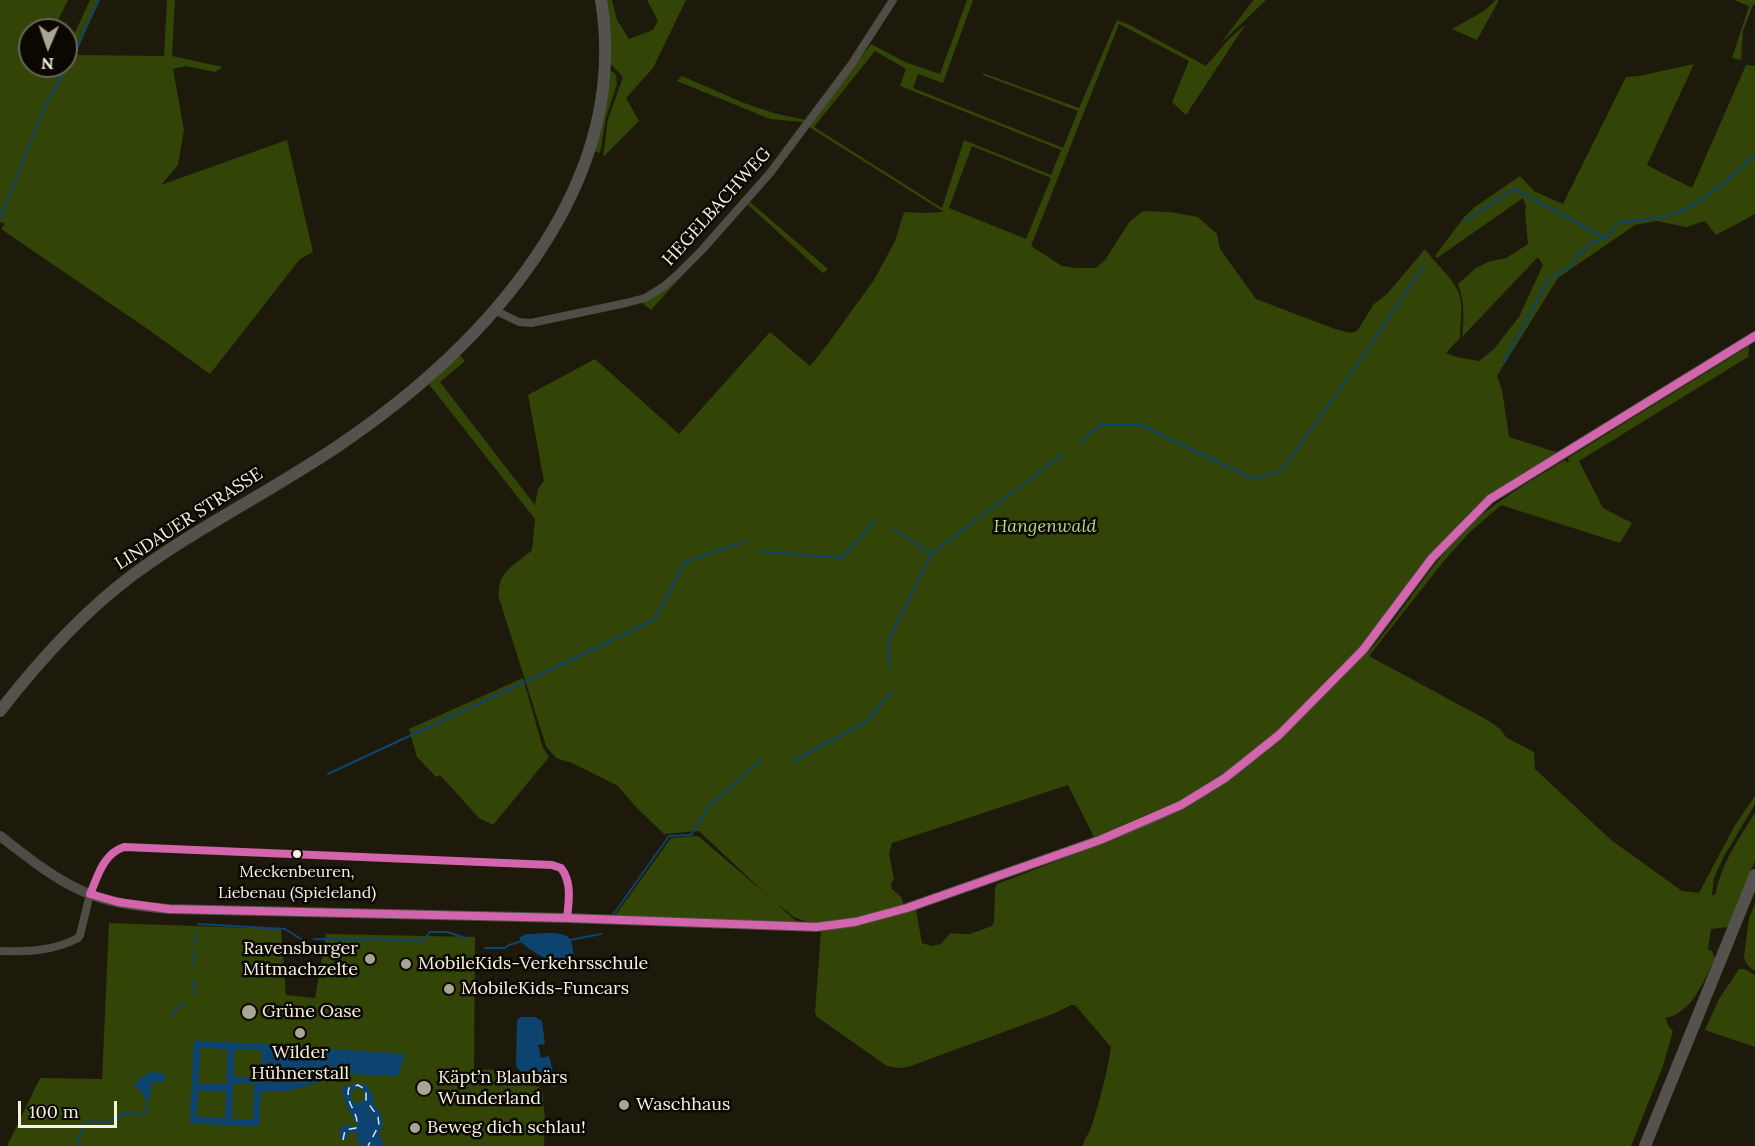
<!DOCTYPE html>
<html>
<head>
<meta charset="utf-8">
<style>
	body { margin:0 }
	#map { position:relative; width:1755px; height:1146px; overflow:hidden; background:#1d1a0c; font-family:Lora,serif }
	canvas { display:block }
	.north { position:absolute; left:18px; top:18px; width:60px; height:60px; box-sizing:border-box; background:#0b0801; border:2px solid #69655b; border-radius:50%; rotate:182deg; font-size:16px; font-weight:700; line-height:24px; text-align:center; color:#f6f1e1 }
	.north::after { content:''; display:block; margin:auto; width:21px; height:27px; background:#aaa696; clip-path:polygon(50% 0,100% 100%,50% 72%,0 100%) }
	.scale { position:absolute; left:18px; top:1101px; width:99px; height:27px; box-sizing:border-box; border:3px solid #f6f1e1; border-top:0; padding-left:8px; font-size:18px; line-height:21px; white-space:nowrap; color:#f6f1e1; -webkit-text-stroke:4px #0b0801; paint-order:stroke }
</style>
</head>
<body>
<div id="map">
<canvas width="1755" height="1146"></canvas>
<div class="north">N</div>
<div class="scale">100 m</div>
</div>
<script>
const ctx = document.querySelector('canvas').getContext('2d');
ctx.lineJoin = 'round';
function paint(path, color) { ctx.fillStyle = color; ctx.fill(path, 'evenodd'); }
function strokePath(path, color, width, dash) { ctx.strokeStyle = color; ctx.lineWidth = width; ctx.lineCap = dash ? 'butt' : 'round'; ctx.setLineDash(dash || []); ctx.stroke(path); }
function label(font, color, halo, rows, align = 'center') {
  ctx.font = font + ' Lora,serif'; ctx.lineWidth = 5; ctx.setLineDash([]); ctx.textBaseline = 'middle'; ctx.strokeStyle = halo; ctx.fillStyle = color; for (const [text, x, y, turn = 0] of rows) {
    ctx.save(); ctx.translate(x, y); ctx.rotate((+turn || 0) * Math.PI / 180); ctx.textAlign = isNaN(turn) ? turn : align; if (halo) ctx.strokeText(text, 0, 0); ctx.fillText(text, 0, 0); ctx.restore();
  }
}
paint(new Path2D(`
	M 0,0 L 68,0 L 53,30 L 30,30 L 30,66 L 66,66 L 66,52 L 90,0 L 100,0 L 75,55 L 164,56 L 167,0 L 175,0 L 172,56 L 223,67 L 215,72 L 186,66 L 173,69 L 184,130 L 178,165 L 161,185 L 287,140 L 313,252 L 300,259 L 210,374 L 149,330 L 1,229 L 5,224 L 0,222 Z
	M 606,0 L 612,0 L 617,20 L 629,39 L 653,30 L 658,21 L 647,0 L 686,0 L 653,68 L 626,98 L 639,121 L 603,157 L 608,119 L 623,77 L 611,64 L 611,52 Z
	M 967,0 L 973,0 L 943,83 L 918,74 L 913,88 L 1063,148 L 1078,111 L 983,75 L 983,73 L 1079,108 L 1117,20 L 1130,25 L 1206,66 L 1229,39 L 1245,25 L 1186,115 L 1172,102 L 1189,61 L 1119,24 L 1031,246 L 1062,266 L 1076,268 L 1096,268 L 1105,260 L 1130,221 L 1143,211 L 1170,212 L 1198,217 L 1217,234 L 1220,249 L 1256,299 L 1335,329 L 1350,333 L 1357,331 L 1374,304 L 1387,294 L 1425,249 C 1435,263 1450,275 1458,291 C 1464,304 1460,323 1460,338 L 1446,353 L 1456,357 L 1479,361 L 1494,349 L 1519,317 L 1543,265 L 1538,257 L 1462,337 C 1464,318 1465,302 1458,284 L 1476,268 L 1488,262 L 1506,258 L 1528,244 L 1525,211 L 1526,206 L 1523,198 L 1437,258 L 1435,256 L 1465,216 L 1475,207 L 1520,176 L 1534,191 L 1563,204 L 1626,77 L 1639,76 L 1694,64 L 1647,165 L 1692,188 L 1746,65 L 1755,66 L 1755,214 L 1716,235 L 1705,221 L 1686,227 L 1657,221 L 1635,225 L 1558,278 L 1497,376 L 1502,390 L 1509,437 L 1559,453 L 1471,512 L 1448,535 L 1366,655 C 1399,617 1425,572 1460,535 C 1490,504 1528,482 1565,460 L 1566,462 L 1569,462 L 1568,458 L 1749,346 L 1748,357 L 1579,461 L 1603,508 L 1632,523 L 1620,543 L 1501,505 L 1470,532 L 1443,562 L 1369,656 L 1489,721 L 1500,729 L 1507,738 L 1534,752 L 1535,769 L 1611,840 L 1682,891 L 1699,893 L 1735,825 L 1755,796 L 1755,804 L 1723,858 L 1714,878 L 1712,895 L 1715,895 C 1721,865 1738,839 1755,813 L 1755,861 L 1728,927 L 1711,929 L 1708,950 L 1712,951 L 1715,959 C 1703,981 1693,1013 1665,1018 L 1669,1027 L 1673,1031 L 1663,1066 L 1631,1146 L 1083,1146 C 1084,1137 1090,1134 1092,1125 C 1100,1099 1107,1074 1111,1047 L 1075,1005 L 1071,1005 L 1053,1014 L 908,1067 L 898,1068 L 887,1066 L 817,1017 L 815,1012 L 821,932 L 813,924 L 794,917 L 774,901 L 797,922 L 614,917 L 671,838 L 698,836 L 767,895 L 699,831 L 664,834 L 635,806 L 618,786 L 572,763 L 556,758 L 546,746 L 499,598 C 496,572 514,566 532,550 L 535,519 L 428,383 L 459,354 L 465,361 L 440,382 L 535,505 L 538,489 L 544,481 L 528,395 L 595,359 L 679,434 L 770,332 L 810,366 L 827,345 L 874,280 L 895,241 L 904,212 L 922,213 L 944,212 L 809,127 L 871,44 L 905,62 L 940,74 ZM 875,51 L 906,69 L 900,86 L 1061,150 L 1051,175 L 964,140 L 942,208 L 814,127 ZM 972,146 L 1051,178 L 1026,239 L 949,208 ZM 1068,785 L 1098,845 L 997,884 L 995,888 L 994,922 L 992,926 L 970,934 L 961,934 L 950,933 L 941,944 L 932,946 L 922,943 L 916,910 L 906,912 L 901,897 L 892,889 L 891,884 L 894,879 L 889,854 L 892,843 Z
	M 1254,0 L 1266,0 L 1221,43 L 1251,3 Z
	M 1496,0 L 1499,0 L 1477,40 L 1452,29 L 1484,11 Z
	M 1734,0 L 1755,0 L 1755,4 L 1753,5 L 1743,31 L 1741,60 L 1732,58 L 1749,6 Z
	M 612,71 L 616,75 L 617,84 L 606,118 L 600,153 L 593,151 L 605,108 L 610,72 Z
	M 682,76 L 744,103 L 777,114 L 806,120 L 803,122 L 770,119 L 677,81 Z
	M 750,202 L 828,269 L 823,273 L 747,204 Z
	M 692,265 L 651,310 L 642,303 Z
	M 523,678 L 543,748 L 549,757 L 493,825 L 479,818 L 440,775 L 436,777 L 417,757 L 409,729 Z
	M 1755,904 L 1755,971 C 1749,967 1745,964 1744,956 L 1749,918 Z
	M 109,923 L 281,929 L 286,995 L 315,998 L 326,934 L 475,937 L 474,1069 L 511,1071 L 542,1089 L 545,1119 L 544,1146 L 7,1146 L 40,1078 L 102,1079 Z
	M 1739,969 L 1744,969 L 1755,975 L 1755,1047 L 1705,1030 L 1719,999 Z`), '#324406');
paint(new Path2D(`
	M 527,934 C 538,934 553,931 564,935 C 570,937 571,940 572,945 C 582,984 530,952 520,941 L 520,937 Z
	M 521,1017 L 535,1017 L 542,1021 L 545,1044 L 538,1045 L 541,1058 L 549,1056 L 554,1076 L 563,1081 L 562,1084 L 553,1087 C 543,1079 543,1083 533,1080 C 525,1078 521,1072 516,1066 L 517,1020 Z
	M 262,1044 L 405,1054 L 398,1076 L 349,1074 L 288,1091 L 261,1091 Z
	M 152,1072 L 165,1074 L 164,1082 L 152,1082 L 150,1097 L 146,1099 L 134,1084 L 145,1075 Z
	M 361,1083 L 367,1086 L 374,1098 L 373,1104 C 381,1111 387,1124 379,1133 L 384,1146 L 360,1146 L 357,1139 L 358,1134 L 353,1132 L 347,1134 L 346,1139 L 340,1140 C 340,1133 338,1127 346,1124 L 354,1128 L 356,1123 C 351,1113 342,1100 342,1087 ZM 359,1088 L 364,1091 L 365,1096 L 363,1101 L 356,1103 L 352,1101 L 350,1094 L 354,1089 Z`), '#0d446f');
strokePath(new Path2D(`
	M 0,219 L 46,103 L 71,60 L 98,0
	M 1465,221 L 1514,189 L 1606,238
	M 1503,363 L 1549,279 L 1570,267 L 1578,253 L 1587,249 L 1592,242 L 1606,238 L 1618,223 C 1637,221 1667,218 1683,210 C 1710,197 1733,175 1755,155
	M 1081,442 L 1100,425 L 1141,425 L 1253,479 L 1282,470 L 1357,365 L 1424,265
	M 894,529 L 931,554 L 1063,454
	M 758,551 L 842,558 L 875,521
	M 890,667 L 888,642 L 931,554
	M 793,761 L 865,723 L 892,692
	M 328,774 L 546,672 L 655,619 L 685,562 L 744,542
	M 613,915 L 669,836 L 691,835 L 709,806 L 762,759
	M 198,924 L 285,929 L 301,939
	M 314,939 L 424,940 L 430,932 L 447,932 L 466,938
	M 570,940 L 601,934
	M 196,944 L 196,934
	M 485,948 L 505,948 L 509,945 L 522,941
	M 194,965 L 195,951
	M 194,994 L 194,979
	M 172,1017 L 174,1011 L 185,1003
	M 81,1146 L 78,1142 L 81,1130 L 85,1122 L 108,1122 L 126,1113 L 144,1114 L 147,1110 L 148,1097`), '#0d446f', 2);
strokePath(new Path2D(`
	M 230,1080 L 228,1122 L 256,1123 L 258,1081
	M 261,1081 L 230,1080 L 231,1046 L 262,1047
	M 195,1087 L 193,1120 L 228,1122
	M 229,1088 L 195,1087 L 197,1044 L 231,1046`), '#0d446f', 7);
strokePath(new Path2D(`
	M 343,1140 L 345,1130 L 356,1128 C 361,1113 344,1104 349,1088 L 358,1085 L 363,1088 L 366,1092 L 366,1100 L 378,1117 L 379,1125 L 368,1146`), '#d4e3f2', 1.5, [8, 6]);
strokePath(new Path2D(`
	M 494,310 L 519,322 L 531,323 L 626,303 L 645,298 L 663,287 L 676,276 L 702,250 L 770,173 L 851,65 L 893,0
	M 0,951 C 27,952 54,951 78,938 L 80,935 L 90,894`), '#4e4d46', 8);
strokePath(new Path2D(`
	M 0,836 C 25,855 50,876 78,889 C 106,903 138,906 169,909 L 567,918 L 816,927 L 855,922 L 907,908 L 1100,840 L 1146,821 L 1181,805 L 1225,778 L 1279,735 L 1363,650 L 1432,558 L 1490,499 L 1755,336`), '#4d4c46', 10);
strokePath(new Path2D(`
	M 0,711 C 38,662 80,615 130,577 C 196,528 270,492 338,446 C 483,348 632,189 601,0
	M 1645,1146 L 1755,875`), '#54524c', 12);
strokePath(new Path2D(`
	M 124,847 L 552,865 L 561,868 C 572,882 569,901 567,918 L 169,909 L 118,902 L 90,894 C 98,876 103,854 124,847 Z
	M 567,918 L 816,927 L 855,922 L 907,908 L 1100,840 L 1181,805 L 1225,778 L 1279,735 L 1363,650 L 1432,558 L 1490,499 L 1755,336`), '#d265ab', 8);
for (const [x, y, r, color] of [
	[297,854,5,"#f6f1e1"],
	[370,959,6,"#aaa696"],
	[406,964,6,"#aaa696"],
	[449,989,6,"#aaa696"],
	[249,1012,8,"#aaa696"],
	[300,1033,6,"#aaa696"],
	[424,1088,8,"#aaa696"],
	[624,1105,6,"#aaa696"],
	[415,1128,6,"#aaa696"]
]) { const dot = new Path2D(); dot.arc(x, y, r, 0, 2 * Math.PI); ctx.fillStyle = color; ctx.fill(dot); strokePath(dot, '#0b0801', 2); }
label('16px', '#f6f1e1', '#0b0801', [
	["Meckenbeuren,",297,872],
	["Liebenau (Spieleland)",297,893]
]);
label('18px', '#f6f1e1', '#0b0801', [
	["HEGELBACHWEG",717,207,-48],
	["LINDAUER STRASSE",189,519,-33]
]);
label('italic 18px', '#b5d978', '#0b0801', [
	["Hangenwald",1045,527]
]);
label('18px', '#f6f1e1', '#0b0801', [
	["Ravensburger",358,949,"right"],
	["Mitmachzelte",358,970,"right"],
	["MobileKids-Verkehrsschule",418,964],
	["MobileKids-Funcars",461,989],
	["Grüne Oase",262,1012],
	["Wilder",300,1053,"center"],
	["Hühnerstall",300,1074,"center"],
	["Käpt’n Blaubärs",438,1078],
	["Wunderland",438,1099],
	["Waschhaus",636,1105],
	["Beweg dich schlau!",427,1128]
], 'left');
</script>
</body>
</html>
